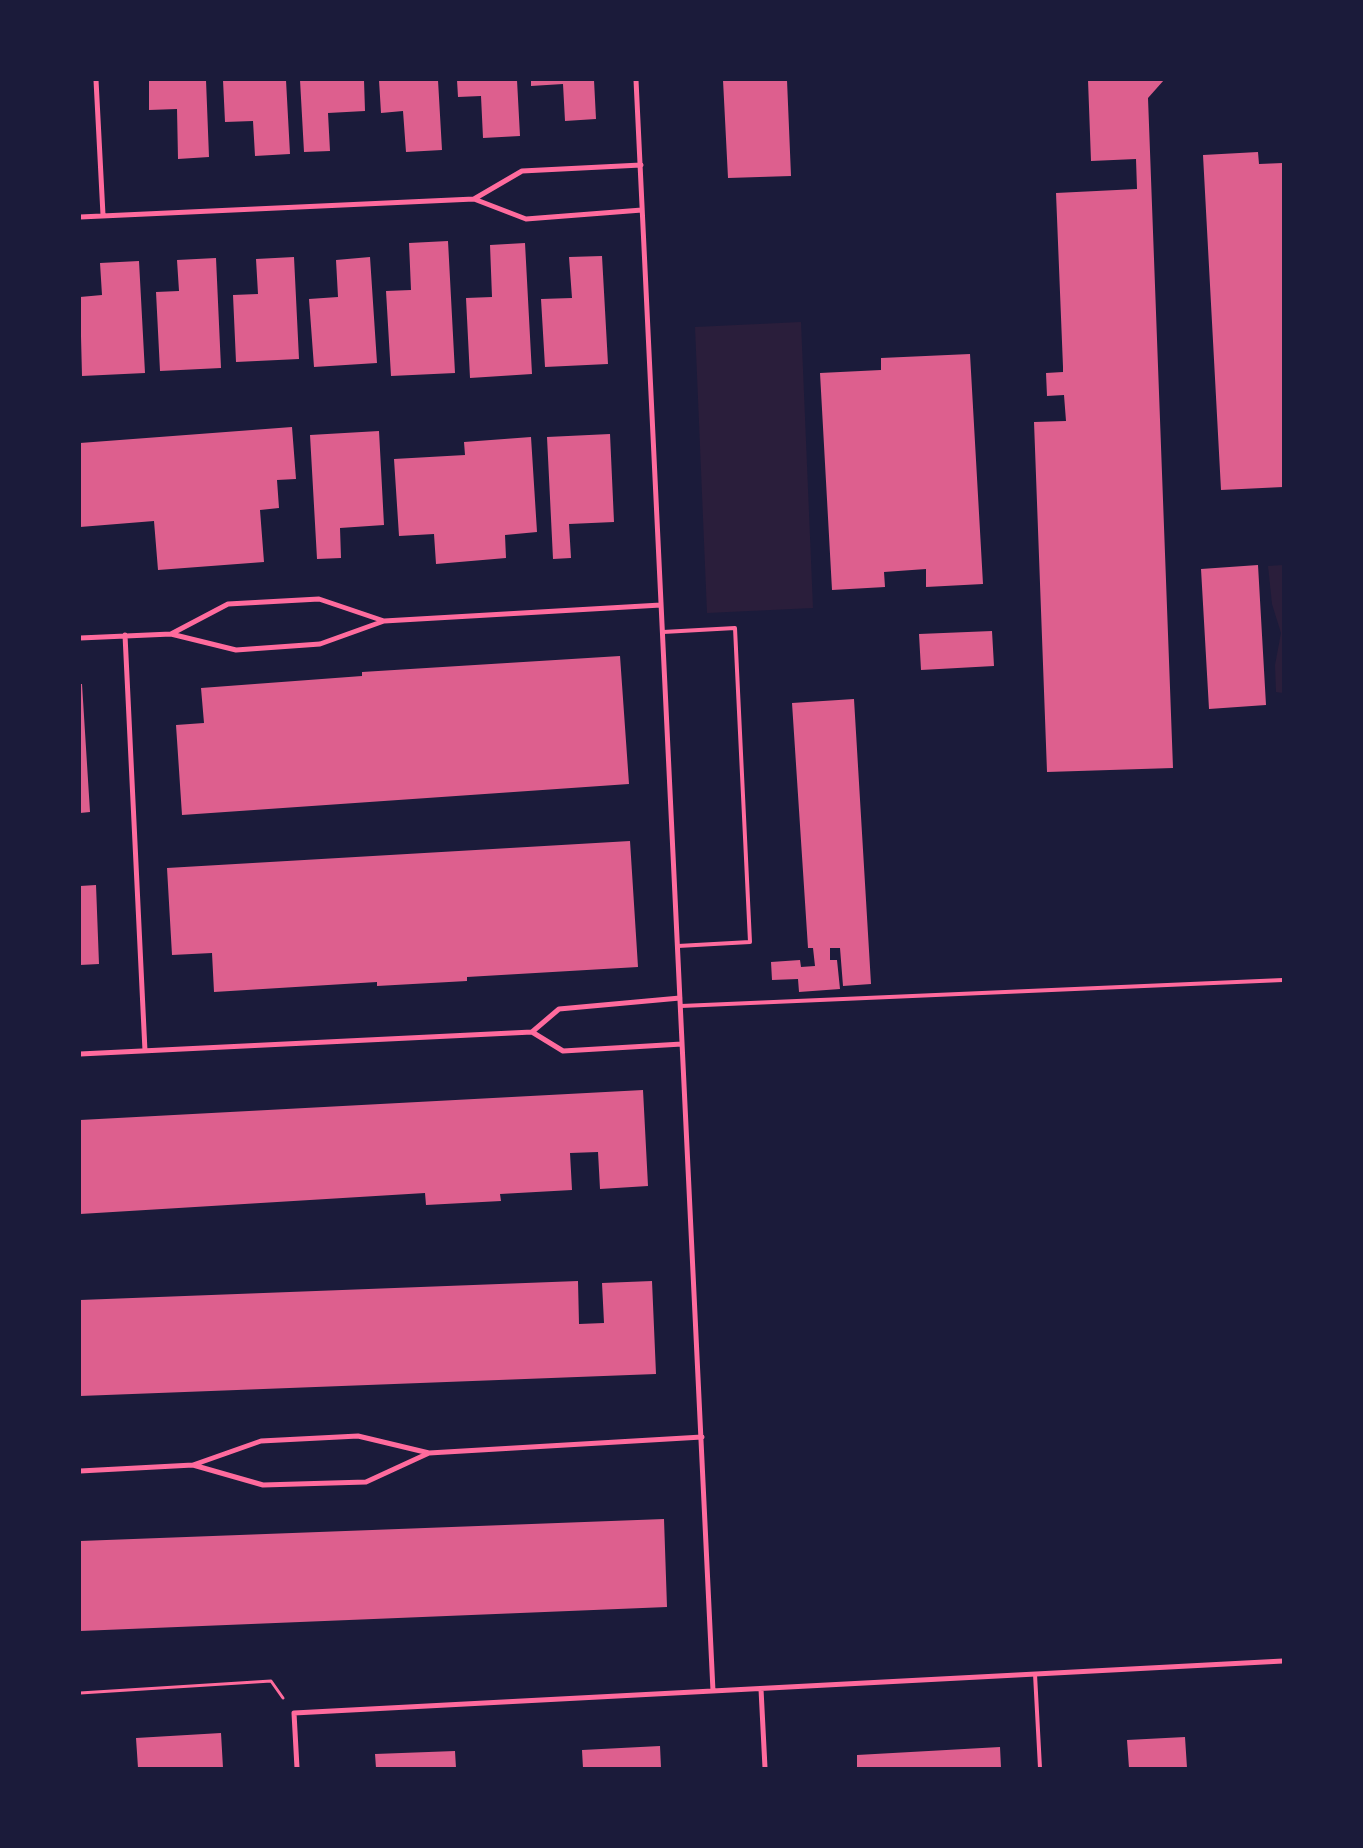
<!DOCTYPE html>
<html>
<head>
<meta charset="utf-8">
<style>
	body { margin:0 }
	#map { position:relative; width:1363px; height:1848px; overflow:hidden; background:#1b1b3a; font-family:"IBM Plex Serif",serif }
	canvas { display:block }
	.frame { position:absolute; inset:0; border:81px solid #1b1b3a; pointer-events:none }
</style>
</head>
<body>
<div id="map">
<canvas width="1363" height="1848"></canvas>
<div class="frame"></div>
</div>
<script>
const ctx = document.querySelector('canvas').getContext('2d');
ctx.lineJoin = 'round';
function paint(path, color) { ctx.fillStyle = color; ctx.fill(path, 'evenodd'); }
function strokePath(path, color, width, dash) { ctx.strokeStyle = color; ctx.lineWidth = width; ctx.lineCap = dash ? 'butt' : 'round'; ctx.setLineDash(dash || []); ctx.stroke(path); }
paint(new Path2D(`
	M 801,322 L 813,608 L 707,613 L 695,327 Z
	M 1283,565 L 1283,693 L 1276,692 L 1275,665 L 1281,633 L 1272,604 L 1268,566 Z`), '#2a1e3b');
paint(new Path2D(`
	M 149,80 L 206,80 L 209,157 L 178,159 L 177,109 L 149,110 Z
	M 223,80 L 286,80 L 290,154 L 255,156 L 253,121 L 225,122 Z
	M 300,80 L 364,80 L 365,111 L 328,113 L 330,151 L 304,152 Z
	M 379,80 L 438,80 L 442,150 L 406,152 L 403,111 L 381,113 Z
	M 457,80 L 517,80 L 520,136 L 483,138 L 481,96 L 458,97 Z
	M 531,80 L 594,80 L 596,119 L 565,121 L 563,84 L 531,86 Z
	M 723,80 L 787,80 L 791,176 L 728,178 Z
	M 1088,80 L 1164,80 L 1148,98 L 1173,768 L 1047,772 L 1034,422 L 1066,421 L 1064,395 L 1047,396 L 1046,373 L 1063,372 L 1063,367 L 1056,193 L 1137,189 L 1136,159 L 1091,161 Z
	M 1258,152 L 1259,164 L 1283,163 L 1283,487 L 1221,490 L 1203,155 Z
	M 448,241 L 455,373 L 391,376 L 386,291 L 411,290 L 409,243 Z
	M 525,243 L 532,374 L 470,378 L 466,298 L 492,297 L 490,245 Z
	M 602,256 L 608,364 L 545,367 L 541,299 L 572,298 L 569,257 Z
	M 294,257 L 299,359 L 236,362 L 233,295 L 258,294 L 256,259 Z
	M 370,257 L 377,363 L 314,367 L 309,299 L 338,297 L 336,260 Z
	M 216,258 L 221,368 L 160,371 L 156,292 L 179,291 L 177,260 Z
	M 139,261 L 145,373 L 82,376 L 80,297 L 102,295 L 100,263 Z
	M 970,354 L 983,584 L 926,587 L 926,569 L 884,572 L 885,587 L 832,590 L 820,373 L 881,370 L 881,358 Z
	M 292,427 L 296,479 L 277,480 L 279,508 L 260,510 L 264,562 L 158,570 L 154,521 L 80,527 L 80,443 Z
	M 379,431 L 384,525 L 340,528 L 341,558 L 317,559 L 310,435 Z
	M 610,434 L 614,522 L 569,524 L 571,558 L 553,559 L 547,437 Z
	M 531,437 L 537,532 L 505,535 L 506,558 L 436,564 L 434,534 L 399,536 L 394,459 L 465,455 L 464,442 Z
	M 1258,565 L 1266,705 L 1209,709 L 1201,569 Z
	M 992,631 L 994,666 L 921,670 L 919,634 Z
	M 620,656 L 629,784 L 182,815 L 176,725 L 204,723 L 201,688 L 362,676 L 362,672 Z
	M 80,684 L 82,684 L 90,812 L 80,813 Z
	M 854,699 L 871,984 L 843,986 L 840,948 L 830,948 L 830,960 L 837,960 L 840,989 L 799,992 L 798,979 L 772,980 L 771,962 L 800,960 L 801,967 L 815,966 L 813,948 L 808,948 L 792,703 Z
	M 630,841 L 638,967 L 467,977 L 467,981 L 377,986 L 377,982 L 214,992 L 212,953 L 172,955 L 167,868 Z
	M 96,885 L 99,964 L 80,965 L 80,886 Z
	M 643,1090 L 648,1186 L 600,1189 L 598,1152 L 570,1153 L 572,1190 L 500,1194 L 501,1201 L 426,1205 L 425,1193 L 80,1214 L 80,1120 Z
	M 578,1281 L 579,1324 L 604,1323 L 602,1283 L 652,1281 L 656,1374 L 80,1396 L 80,1300 Z
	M 664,1519 L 667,1607 L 80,1631 L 80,1541 Z
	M 221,1733 L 223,1768 L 138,1768 L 136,1738 Z
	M 1185,1737 L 1187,1768 L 1129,1768 L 1127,1740 Z
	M 660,1746 L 661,1768 L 583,1768 L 582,1750 Z
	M 1000,1747 L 1001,1768 L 857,1768 L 857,1755 Z
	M 455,1751 L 456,1768 L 376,1768 L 375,1754 Z`), '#dd5f8e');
strokePath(new Path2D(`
	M 80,1693 L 271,1681 L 283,1698`), '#ff6b9d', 3);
strokePath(new Path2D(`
	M 663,632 L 735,628 L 750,942 L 678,946
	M 681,1006 L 1283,980
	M 1035,1674 L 1040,1768`), '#ff6b9d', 4);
strokePath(new Path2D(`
	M 96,80 L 103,215
	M 636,80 L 713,1691
	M 641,165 L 522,171 L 474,199 L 526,219 L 642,210
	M 80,217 L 474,199
	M 384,621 L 661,605
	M 125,635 L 145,1051
	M 80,638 L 171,634 L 236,650 L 320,644 L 384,621 L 319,599 L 228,604 L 171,634
	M 532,1032 L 559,1009 L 680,998
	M 532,1032 L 563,1051 L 682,1044
	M 80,1054 L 532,1032
	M 429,1453 L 702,1437
	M 80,1471 L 193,1465 L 261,1441 L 358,1436 L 429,1453 L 366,1482 L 263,1485 L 193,1465
	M 761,1689 L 765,1768
	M 297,1768 L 294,1713 L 1283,1661`), '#ff6b9d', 5);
</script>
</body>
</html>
